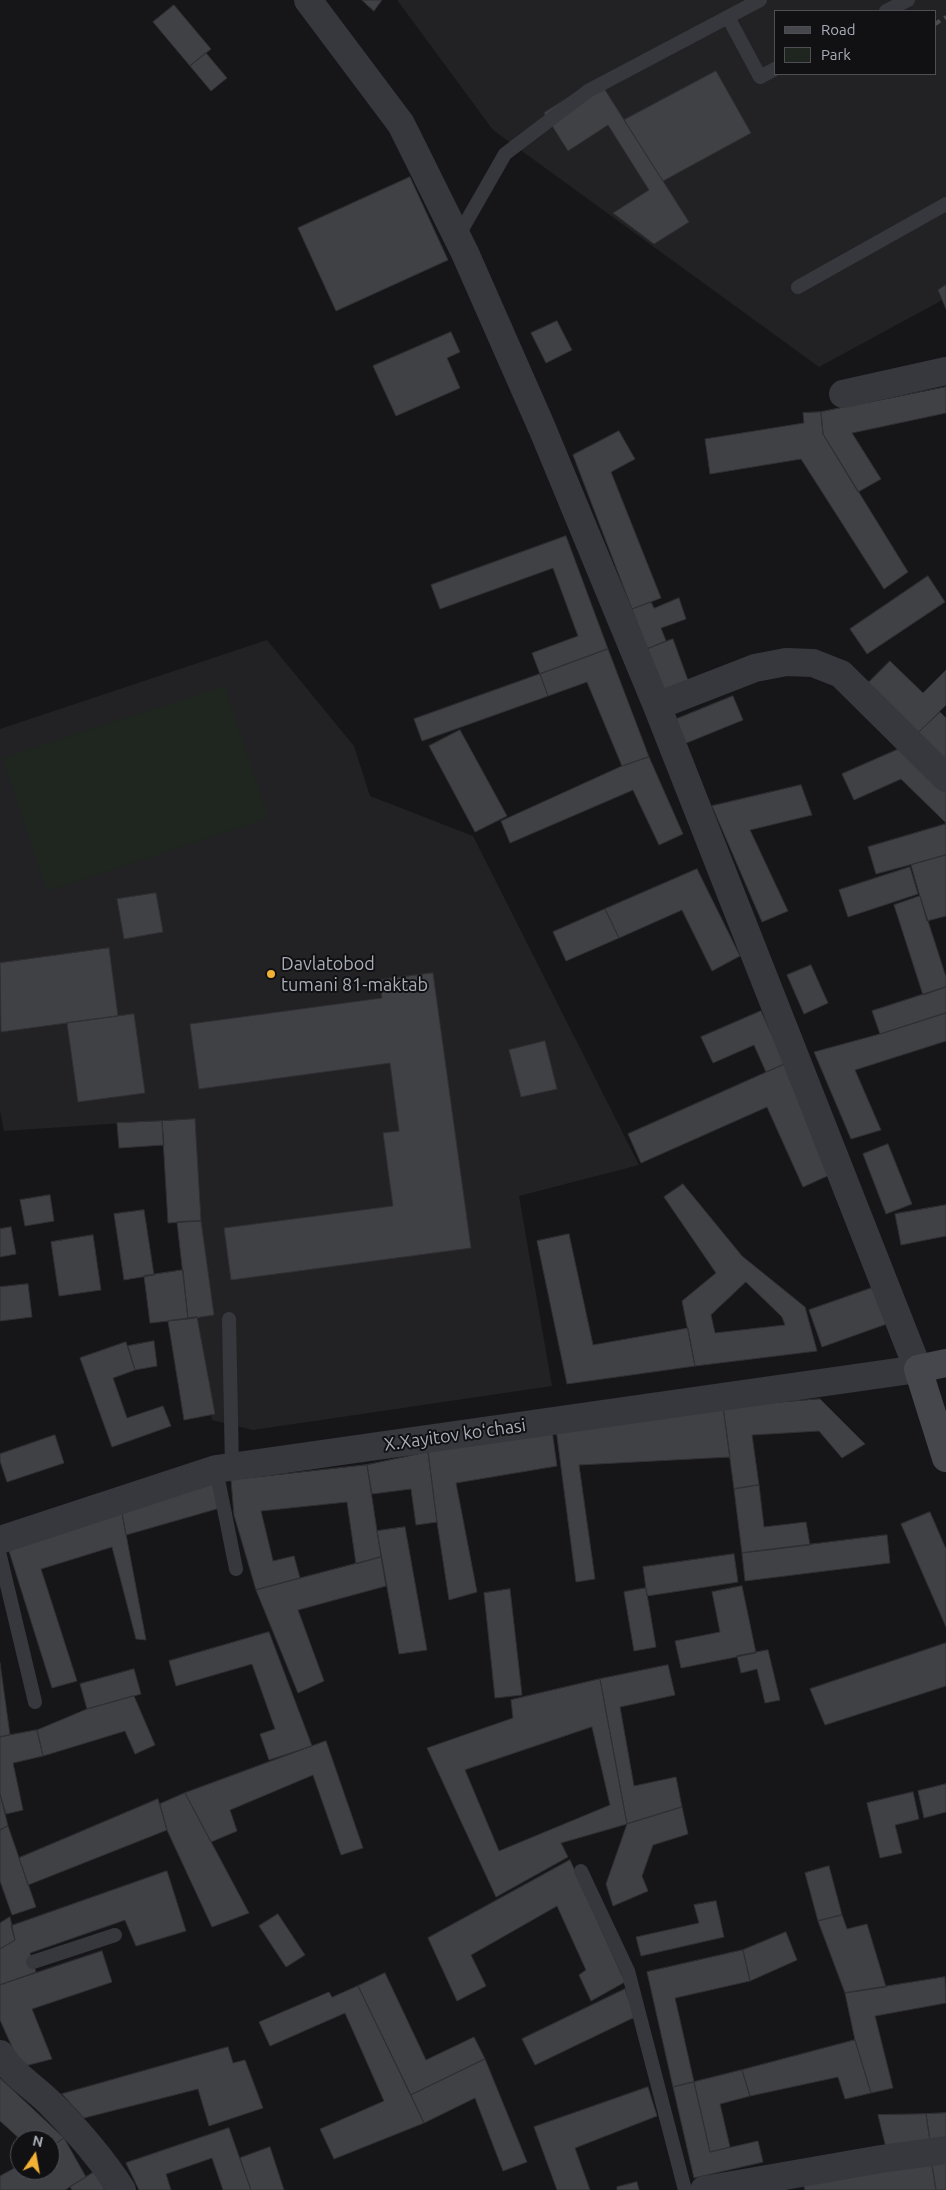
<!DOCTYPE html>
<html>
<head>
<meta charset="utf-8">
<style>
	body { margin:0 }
	#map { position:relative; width:946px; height:2190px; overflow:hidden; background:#161618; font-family:Ubuntu,sans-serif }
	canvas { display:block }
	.legend { position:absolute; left:774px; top:10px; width:162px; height:65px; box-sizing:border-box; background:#111113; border:1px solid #4d4f55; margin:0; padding:6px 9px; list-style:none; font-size:15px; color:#a8adb8 }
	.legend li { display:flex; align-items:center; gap:10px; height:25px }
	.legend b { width:25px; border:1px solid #4d4f55 }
	.north { position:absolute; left:10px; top:2130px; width:50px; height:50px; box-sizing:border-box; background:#111113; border:1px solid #4d4f55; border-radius:50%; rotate:12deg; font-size:14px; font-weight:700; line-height:20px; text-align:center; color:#a8adb8 }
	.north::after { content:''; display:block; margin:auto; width:18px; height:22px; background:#f2b134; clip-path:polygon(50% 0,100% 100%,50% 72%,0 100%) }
</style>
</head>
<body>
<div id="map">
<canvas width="946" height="2190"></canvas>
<ul class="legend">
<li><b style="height:6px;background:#45474d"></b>Road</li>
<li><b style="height:14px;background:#1e261f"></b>Park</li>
</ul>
<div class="north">N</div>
</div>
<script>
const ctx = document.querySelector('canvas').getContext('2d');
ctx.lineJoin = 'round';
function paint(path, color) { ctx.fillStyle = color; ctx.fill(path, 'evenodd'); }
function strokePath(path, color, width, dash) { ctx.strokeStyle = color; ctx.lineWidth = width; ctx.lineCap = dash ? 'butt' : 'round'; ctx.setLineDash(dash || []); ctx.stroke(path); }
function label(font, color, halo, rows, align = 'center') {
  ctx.font = font + ' Ubuntu,sans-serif'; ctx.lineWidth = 4; ctx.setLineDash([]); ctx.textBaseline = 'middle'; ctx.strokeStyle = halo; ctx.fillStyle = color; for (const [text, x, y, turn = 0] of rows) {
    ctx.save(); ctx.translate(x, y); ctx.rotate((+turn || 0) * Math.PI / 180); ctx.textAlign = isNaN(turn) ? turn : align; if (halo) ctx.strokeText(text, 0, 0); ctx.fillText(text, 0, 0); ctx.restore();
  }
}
paint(new Path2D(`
	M 397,0 L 946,0 L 946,298 L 819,367 L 493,130 ZM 775,11 L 935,11 L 935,74 L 775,74 Z
	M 267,640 L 354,746 L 370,796 L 473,836 L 639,1165 L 519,1196 L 552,1386 L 253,1430 L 212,1420 L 193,1317 L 211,1314 L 183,1119 L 4,1131 L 0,1111 L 0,729 Z`), '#222225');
paint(new Path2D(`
	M 224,686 L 268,818 L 47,891 L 3,758 Z`), '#1e261f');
const building = new Path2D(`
	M 362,0 L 382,0 L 374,11 Z
	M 174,5 L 211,49 L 190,66 L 153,22 Z
	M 206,53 L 227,78 L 211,91 L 190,66 Z
	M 716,71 L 751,133 L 663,181 L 624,120 Z
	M 598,79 L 689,222 L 654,244 L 613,213 L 649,190 L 608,125 L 568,151 L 544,113 Z
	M 410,177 L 448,260 L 336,311 L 298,228 Z
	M 946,285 L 946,309 L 938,290 Z
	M 557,321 L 572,350 L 546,363 L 531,333 Z
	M 451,332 L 460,352 L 447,358 L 460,388 L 396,416 L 373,366 Z
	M 946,387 L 946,413 L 852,433 L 881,479 L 858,492 L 823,434 L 821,412 Z
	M 821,412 L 823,434 L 908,572 L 884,589 L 801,459 L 710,474 L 705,439 L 804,423 L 803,413 Z
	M 619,431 L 635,459 L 611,472 L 661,598 L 632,609 L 573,455 Z
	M 566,536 L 608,649 L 540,674 L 532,653 L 578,636 L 553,568 L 440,609 L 431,585 Z
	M 928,576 L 945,602 L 867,654 L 850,629 Z
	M 679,598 L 686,619 L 661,628 L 666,641 L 647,649 L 632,609 L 651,602 L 654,608 Z
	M 673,639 L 690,686 L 665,696 L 647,649 Z
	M 608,649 L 649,757 L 622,766 L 587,682 L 548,696 L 540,674 Z
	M 890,661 L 923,693 L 946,670 L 946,705 L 917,734 L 864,687 Z
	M 540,674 L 548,696 L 422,741 L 414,719 Z
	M 733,696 L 743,720 L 684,744 L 674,720 Z
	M 940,712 L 946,718 L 946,763 L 917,734 Z
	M 460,730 L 507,816 L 475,832 L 429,746 Z
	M 908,745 L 946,782 L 946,823 L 901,779 L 854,800 L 842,774 Z
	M 649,757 L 683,834 L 659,845 L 633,790 L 510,843 L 501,821 L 622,766 Z
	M 801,785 L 812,815 L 750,830 L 788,911 L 762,922 L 712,806 Z
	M 946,824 L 946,855 L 876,874 L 868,847 Z
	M 946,855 L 946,916 L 927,921 L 911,865 Z
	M 910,867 L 918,894 L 848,917 L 839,890 Z
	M 697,869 L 740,956 L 712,971 L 682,910 L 619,938 L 605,909 Z
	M 156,893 L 163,932 L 124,939 L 117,899 Z
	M 920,896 L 946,977 L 946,987 L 923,995 L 894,905 Z
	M 605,909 L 619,938 L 566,961 L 553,932 Z
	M 109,948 L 118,1016 L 1,1032 L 0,963 Z
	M 811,965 L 828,1003 L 804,1014 L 787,975 Z
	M 433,973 L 471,1248 L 231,1280 L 224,1228 L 393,1206 L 383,1133 L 399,1131 L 390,1063 L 199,1089 L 190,1024 L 382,998 L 379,980 Z
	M 946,987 L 946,1013 L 880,1034 L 872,1011 Z
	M 761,1011 L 785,1064 L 766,1072 L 754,1045 L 713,1063 L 701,1037 Z
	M 946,1013 L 946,1041 L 855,1070 L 881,1130 L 851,1139 L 814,1052 L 880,1034 Z
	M 134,1014 L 145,1093 L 78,1102 L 67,1023 Z
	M 545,1041 L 557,1089 L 521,1097 L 509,1050 Z
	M 785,1064 L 834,1173 L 803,1187 L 767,1107 L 641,1163 L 628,1134 Z
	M 195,1119 L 201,1221 L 168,1223 L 162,1121 Z
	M 162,1121 L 164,1145 L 119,1148 L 117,1123 Z
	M 888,1144 L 912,1204 L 886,1214 L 863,1154 Z
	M 683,1184 L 742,1256 L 805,1307 L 817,1351 L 695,1366 L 682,1301 L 716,1273 L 664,1197 ZM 746,1282 L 782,1317 L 785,1325 L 715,1333 L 711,1315 Z
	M 50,1195 L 54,1221 L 25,1226 L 20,1200 Z
	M 946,1205 L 946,1236 L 901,1245 L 895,1214 Z
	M 144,1210 L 154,1275 L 124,1280 L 114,1214 Z
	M 201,1221 L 214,1315 L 188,1319 L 177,1222 Z
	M 11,1227 L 16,1254 L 0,1257 L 0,1229 Z
	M 569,1234 L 593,1345 L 688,1328 L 695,1366 L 567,1384 L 537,1241 Z
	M 93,1235 L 101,1290 L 59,1296 L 51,1242 Z
	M 183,1270 L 188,1319 L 150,1323 L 144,1276 Z
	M 28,1284 L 32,1317 L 0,1321 L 0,1287 Z
	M 883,1284 L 895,1321 L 822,1347 L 809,1310 Z
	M 197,1317 L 215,1414 L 184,1420 L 168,1321 Z
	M 154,1341 L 157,1366 L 135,1370 L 128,1346 Z
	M 126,1342 L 135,1370 L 113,1378 L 127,1418 L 163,1406 L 171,1426 L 112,1447 L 80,1358 Z
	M 820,1399 L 865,1444 L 842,1458 L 819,1431 L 752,1435 L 759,1485 L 734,1489 L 723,1407 Z
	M 723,1407 L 730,1457 L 579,1465 L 595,1579 L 576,1582 L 556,1429 Z
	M 552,1430 L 557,1466 L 456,1483 L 477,1592 L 449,1600 L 437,1522 L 428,1452 Z
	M 55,1435 L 64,1463 L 7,1482 L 0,1461 L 0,1454 Z
	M 428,1452 L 437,1522 L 416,1525 L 411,1489 L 372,1494 L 367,1465 Z
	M 367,1465 L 381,1557 L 356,1564 L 347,1502 L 261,1511 L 273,1561 L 294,1556 L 300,1578 L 256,1590 L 234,1515 L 231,1480 Z
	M 213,1484 L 220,1508 L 126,1535 L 122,1513 Z
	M 759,1485 L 764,1527 L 806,1522 L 810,1545 L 742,1553 L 734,1489 Z
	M 930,1512 L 946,1549 L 946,1627 L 901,1524 Z
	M 122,1513 L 146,1640 L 136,1639 L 112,1547 L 41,1569 L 77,1681 L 52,1688 L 8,1548 Z
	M 405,1527 L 427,1650 L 399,1654 L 377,1531 Z
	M 887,1535 L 890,1563 L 745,1581 L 742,1553 Z
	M 734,1554 L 738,1582 L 647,1596 L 643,1567 Z
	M 381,1557 L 386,1586 L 298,1610 L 324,1681 L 298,1693 L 256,1590 Z
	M 742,1586 L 756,1653 L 681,1668 L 675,1641 L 720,1632 L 712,1592 Z
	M 646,1588 L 656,1647 L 634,1651 L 624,1592 Z
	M 510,1589 L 522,1695 L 495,1698 L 484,1593 Z
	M 269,1632 L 312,1746 L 269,1760 L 260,1734 L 275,1729 L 252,1664 L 176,1686 L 169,1661 Z
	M 946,1643 L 946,1686 L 825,1725 L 810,1689 Z
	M 768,1650 L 780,1700 L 765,1703 L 757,1669 L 741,1673 L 737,1656 Z
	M 0,1663 L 10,1735 L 0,1737 Z
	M 668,1665 L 675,1695 L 620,1707 L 634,1786 L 676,1777 L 682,1807 L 627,1824 L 600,1679 Z
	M 134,1669 L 141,1694 L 87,1709 L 80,1684 Z
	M 600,1679 L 627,1824 L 561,1843 L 568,1857 L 496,1897 L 427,1748 L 513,1718 L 511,1700 ZM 592,1727 L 610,1805 L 499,1851 L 465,1770 Z
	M 134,1696 L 155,1745 L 135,1754 L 125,1731 L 43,1756 L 37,1730 L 87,1709 Z
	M 37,1730 L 43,1756 L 13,1763 L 23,1810 L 6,1814 L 0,1794 L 0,1737 Z
	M 326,1741 L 363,1848 L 341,1855 L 313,1775 L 230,1810 L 237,1831 L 211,1842 L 185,1793 Z
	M 946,1784 L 946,1812 L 924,1818 L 918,1791 Z
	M 913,1792 L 919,1819 L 895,1825 L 902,1853 L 880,1858 L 867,1803 Z
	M 185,1793 L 249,1913 L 212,1927 L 167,1830 L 160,1804 Z
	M 0,1794 L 8,1826 L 0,1830 Z
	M 158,1799 L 167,1830 L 28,1885 L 19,1858 Z
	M 682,1807 L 688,1834 L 653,1845 L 642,1876 L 648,1891 L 613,1906 L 606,1884 L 627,1824 Z
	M 8,1826 L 36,1907 L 12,1915 L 0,1881 L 0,1830 Z
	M 570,1860 L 625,1982 L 591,2001 L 579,1975 L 586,1970 L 557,1906 L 471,1955 L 486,1986 L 457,2001 L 428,1938 Z
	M 829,1866 L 842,1915 L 818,1921 L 805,1873 Z
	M 167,1871 L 186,1931 L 136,1946 L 125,1920 L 30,1953 L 36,1972 L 0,1985 L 0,1949 L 15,1940 L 11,1926 Z
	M 716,1901 L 724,1937 L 641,1956 L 636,1937 L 699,1923 L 694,1905 Z
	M 278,1914 L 305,1955 L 286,1967 L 259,1926 Z
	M 842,1915 L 847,1929 L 867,1924 L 886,1987 L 845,1993 L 818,1921 Z
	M 10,1917 L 15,1940 L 0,1949 L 0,1923 Z
	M 786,1932 L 797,1960 L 750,1981 L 743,1950 Z
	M 743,1950 L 750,1981 L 675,1998 L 694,2082 L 673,2087 L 647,1972 Z
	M 102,1951 L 112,1982 L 32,2009 L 52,2059 L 21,2067 L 0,2020 L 0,1985 Z
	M 385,1973 L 426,2060 L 474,2037 L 485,2059 L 411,2095 L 358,1986 Z
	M 945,1977 L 946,2003 L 875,2016 L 893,2088 L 871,2093 L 855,2040 L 845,1993 Z
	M 358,1986 L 424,2123 L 334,2159 L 320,2129 L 384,2101 L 345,2013 L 270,2046 L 259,2022 L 329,1992 L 332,1997 Z
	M 625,1989 L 635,2017 L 535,2065 L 522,2039 Z
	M 855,2040 L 871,2093 L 845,2099 L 838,2077 L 750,2096 L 742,2070 Z
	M 228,2047 L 233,2063 L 245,2060 L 263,2108 L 209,2126 L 198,2089 L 84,2118 L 62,2094 Z
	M 485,2059 L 527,2162 L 503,2171 L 475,2098 L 424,2123 L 411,2095 Z
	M 742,2070 L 750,2096 L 720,2104 L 730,2147 L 710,2152 L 694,2082 Z
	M 0,2078 L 64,2138 L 50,2148 L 50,2140 L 21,2140 L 0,2121 Z
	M 694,2082 L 710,2152 L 758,2141 L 763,2162 L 694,2178 L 673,2087 Z
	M 648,2087 L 657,2116 L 575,2148 L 590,2190 L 557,2190 L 534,2127 Z
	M 946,2113 L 946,2139 L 930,2141 L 926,2114 Z
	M 926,2114 L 930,2141 L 886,2148 L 878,2115 Z
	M 229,2128 L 251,2190 L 223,2190 L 212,2158 L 166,2174 L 171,2190 L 139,2190 L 126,2163 Z
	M 64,2138 L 86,2177 L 65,2190 L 0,2190 L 0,2176 L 20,2165 L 20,2170 L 50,2170 L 50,2148 Z
	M 270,2147 L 284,2190 L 251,2190 L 240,2158 Z
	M 946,2157 L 946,2190 L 936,2190 L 931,2159 Z
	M 931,2159 L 936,2190 L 805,2190 L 802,2180 Z
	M 94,2172 L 105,2190 L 72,2190 L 70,2187 Z
	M 637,2182 L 639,2190 L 617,2190 L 617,2187 Z`);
paint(building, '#404145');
strokePath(building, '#303034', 1);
strokePath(new Path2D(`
	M 886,11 L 908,0
	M 728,17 L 760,77 L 775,69
	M 457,238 L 505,154 L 588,91 L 760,0
	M 798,287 L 946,204
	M 229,1319 L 232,1467
	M 216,1469 L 236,1569
	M 0,1556 L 35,1702
	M 581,1871 L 628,1971 L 685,2190
	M 33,1962 L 115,1935`), '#37383d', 14);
strokePath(new Path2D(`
	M 843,394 L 946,371
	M 657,706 L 755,668 L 786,662 L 813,663 L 841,674 L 946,778
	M 0,1540 L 216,1469 L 918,1369 L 657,706 L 542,428 L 465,253 L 401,124 L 308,0
	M 0,2054 C 14,2076 33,2086 51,2104 C 77,2130 102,2159 122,2190
	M 704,2190 L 881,2159 L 946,2150`), '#37383d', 28);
strokePath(new Path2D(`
	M 946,1363 L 918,1369 L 946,1458`), '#45474d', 28);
strokePath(new Path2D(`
	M 935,24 L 946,17`), '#4a4c52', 4, [6, 5]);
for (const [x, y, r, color] of [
	[271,974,5,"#f2b134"]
]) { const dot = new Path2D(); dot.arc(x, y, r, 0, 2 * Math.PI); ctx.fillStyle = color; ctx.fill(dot); strokePath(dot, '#111113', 2); }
label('18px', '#a8adb8', '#111113', [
	["Davlatobod",281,964],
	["tumani 81-maktab",281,985]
], 'left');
label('18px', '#a8adb8', '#111113', [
	["X.Xayitov koʻchasi",455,1435,-8]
]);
</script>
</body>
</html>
